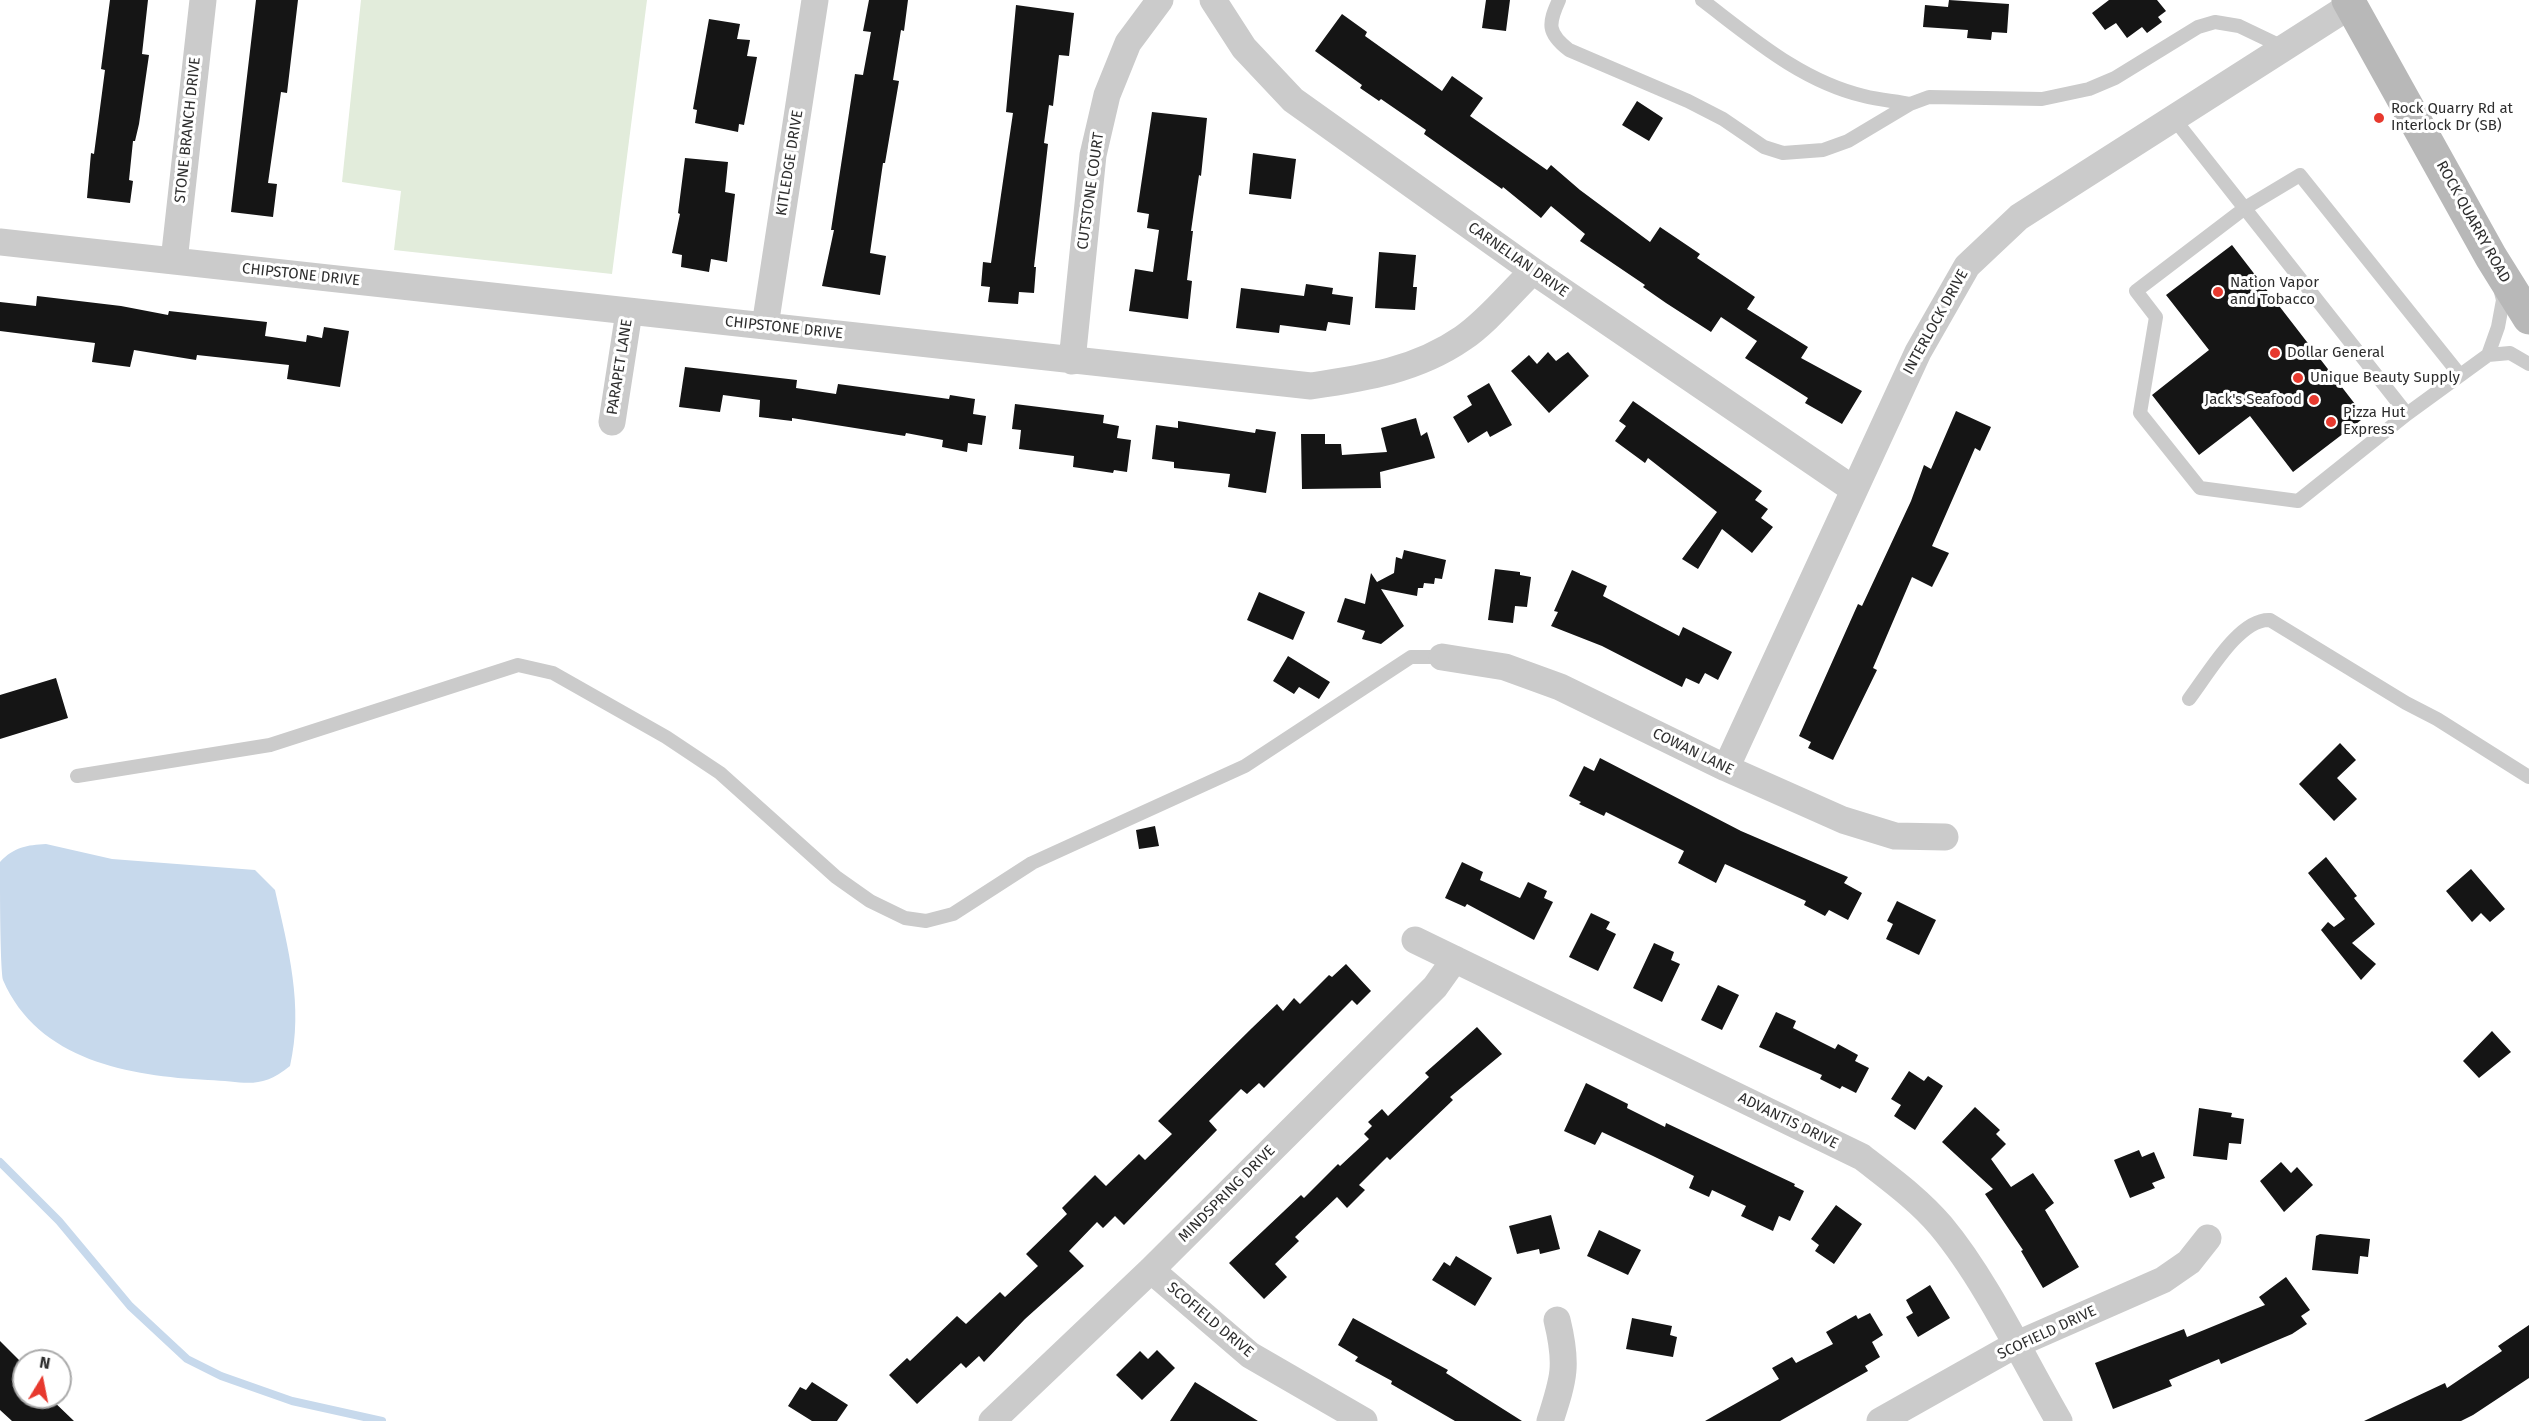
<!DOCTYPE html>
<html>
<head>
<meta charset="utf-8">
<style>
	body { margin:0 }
	#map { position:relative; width:2529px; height:1421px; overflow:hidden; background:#fff; font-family:"Fira Sans",sans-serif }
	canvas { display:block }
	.north { position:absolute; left:12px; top:1349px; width:60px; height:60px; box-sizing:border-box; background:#fff; border:2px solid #ababab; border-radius:50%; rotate:10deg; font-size:16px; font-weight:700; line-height:24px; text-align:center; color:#2e2e2e }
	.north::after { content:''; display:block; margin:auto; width:21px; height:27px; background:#e7392e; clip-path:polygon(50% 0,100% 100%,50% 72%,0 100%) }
</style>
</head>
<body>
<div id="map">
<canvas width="2529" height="1421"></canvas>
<div class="north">N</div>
</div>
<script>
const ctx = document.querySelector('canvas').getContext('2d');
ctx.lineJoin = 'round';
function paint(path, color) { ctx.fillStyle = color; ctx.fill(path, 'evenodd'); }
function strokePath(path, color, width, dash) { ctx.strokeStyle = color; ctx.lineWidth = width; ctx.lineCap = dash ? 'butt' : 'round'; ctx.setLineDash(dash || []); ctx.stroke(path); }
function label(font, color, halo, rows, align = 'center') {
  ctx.font = font + ' "Fira Sans",sans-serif'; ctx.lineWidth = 6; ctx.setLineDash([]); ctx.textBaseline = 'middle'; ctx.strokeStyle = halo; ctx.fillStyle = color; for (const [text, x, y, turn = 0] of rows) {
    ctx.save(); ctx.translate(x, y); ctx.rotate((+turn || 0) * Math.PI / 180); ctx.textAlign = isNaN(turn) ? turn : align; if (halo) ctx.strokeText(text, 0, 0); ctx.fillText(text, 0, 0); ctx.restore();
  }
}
paint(new Path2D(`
	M 361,0 L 647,0 L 612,274 L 394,250 L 401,191 L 342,182 Z`), '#e2ecdb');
paint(new Path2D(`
	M 46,844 L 112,859 L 255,870 L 275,890 C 288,948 304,1006 290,1066 C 260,1091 244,1081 208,1080 C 130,1076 38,1061 3,980 C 0,963 0,885 0,862 C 14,847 27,845 46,844 Z`), '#c7d9ec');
strokePath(new Path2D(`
	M 0,1162 L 59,1221 L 130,1306 L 187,1359 L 221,1376 L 292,1401 L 382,1421`), '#c7d9ec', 8);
paint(new Path2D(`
	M 110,0 L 148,0 L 142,54 L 149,55 L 139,124 L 135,141 L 133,141 L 129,180 L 133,181 L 130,203 L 87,198 L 91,153 L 94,154 L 105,70 L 101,69 Z
	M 256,0 L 298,0 L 287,93 L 281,92 L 268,183 L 277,184 L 273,217 L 231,212 Z
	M 869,0 L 908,0 L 904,31 L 901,30 L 893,80 L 899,81 L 885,163 L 883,163 L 870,253 L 886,256 L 880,295 L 822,286 L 834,230 L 831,230 L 855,74 L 863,75 L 871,32 L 863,31 Z
	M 1486,0 L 1510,0 L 1506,31 L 1482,28 Z
	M 1949,0 L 2009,4 L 2007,33 L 1992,32 L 1991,40 L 1967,38 L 1968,30 L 1923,27 L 1925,5 L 1948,7 Z
	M 2109,0 L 2157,0 L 2166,11 L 2158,17 L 2162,22 L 2147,33 L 2142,27 L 2127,38 L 2116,23 L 2105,30 L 2092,13 Z
	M 1016,5 L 1074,13 L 1069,56 L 1059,55 L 1053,106 L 1049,105 L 1044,143 L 1048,144 L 1034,267 L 1036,267 L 1034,293 L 1019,292 L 1018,304 L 988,302 L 990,287 L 981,286 L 983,262 L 991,263 L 1013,113 L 1006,112 Z
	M 1342,14 L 1367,32 L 1365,36 L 1442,91 L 1452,76 L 1483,98 L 1470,116 L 1547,170 L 1551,165 L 1580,190 L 1650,242 L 1660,227 L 1700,254 L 1697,258 L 1755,297 L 1747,309 L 1808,347 L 1801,358 L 1862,391 L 1842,424 L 1805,403 L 1808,398 L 1745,358 L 1757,341 L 1721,317 L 1711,332 L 1666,303 L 1643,287 L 1645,285 L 1580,241 L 1585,234 L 1551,206 L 1541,218 L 1503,187 L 1502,189 L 1424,134 L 1426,130 L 1381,99 L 1379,101 L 1360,88 L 1362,85 L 1315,51 Z
	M 709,19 L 740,24 L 737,39 L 750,40 L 747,56 L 757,57 L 744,125 L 739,124 L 738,132 L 695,123 L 697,110 L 693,109 Z
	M 1637,101 L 1663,118 L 1649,141 L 1622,125 Z
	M 1152,112 L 1207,118 L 1201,176 L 1199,175 L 1191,231 L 1193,231 L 1187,280 L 1192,281 L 1188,319 L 1129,311 L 1135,269 L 1153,272 L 1159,230 L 1147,228 L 1149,214 L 1137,212 Z
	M 1253,153 L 1296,159 L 1291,199 L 1249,194 Z
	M 685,158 L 728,162 L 725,192 L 735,194 L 727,262 L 711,259 L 709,272 L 681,267 L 682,255 L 672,253 L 680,214 L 678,213 Z
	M 2232,245 L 2365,417 L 2293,472 L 2250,416 L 2199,455 L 2152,395 L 2209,350 L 2166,295 Z
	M 1379,252 L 1416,255 L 1413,287 L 1417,287 L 1415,310 L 1375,308 Z
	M 1306,284 L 1333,288 L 1332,294 L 1353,297 L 1350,325 L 1328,322 L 1326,331 L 1280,325 L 1279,333 L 1236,328 L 1241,288 L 1304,296 Z
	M 37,296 L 121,306 L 168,315 L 169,311 L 267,322 L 265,336 L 306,342 L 307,335 L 322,338 L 324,327 L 349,331 L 340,387 L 287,379 L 289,365 L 197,355 L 196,360 L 134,350 L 130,367 L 92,362 L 95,343 L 0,331 L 0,302 L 36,306 Z
	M 1548,352 L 1556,361 L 1568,352 L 1589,376 L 1549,413 L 1511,371 L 1529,355 L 1537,364 Z
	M 685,367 L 797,380 L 796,388 L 836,394 L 838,384 L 949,399 L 950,395 L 975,399 L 973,414 L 986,416 L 982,445 L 968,443 L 967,452 L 942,447 L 943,440 L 906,433 L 905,436 L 792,418 L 792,421 L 759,417 L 760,400 L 723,395 L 720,412 L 679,407 Z
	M 1489,383 L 1512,425 L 1490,437 L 1487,431 L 1468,443 L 1453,417 L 1472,405 L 1467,396 Z
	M 1633,401 L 1762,491 L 1755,500 L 1768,509 L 1761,518 L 1773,527 L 1752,553 L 1722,529 L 1698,569 L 1682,559 L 1717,512 L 1648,458 L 1645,463 L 1615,441 L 1626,426 L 1619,421 Z
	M 1015,404 L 1104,415 L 1103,423 L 1119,426 L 1117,438 L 1131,440 L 1127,472 L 1114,470 L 1113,473 L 1073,467 L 1074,456 L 1019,449 L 1021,430 L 1012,429 Z
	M 1956,411 L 1991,427 L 1980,451 L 1975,448 L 1932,546 L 1949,553 L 1932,587 L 1912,577 L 1873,668 L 1877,670 L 1833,760 L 1808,748 L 1811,742 L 1799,736 L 1858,604 L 1862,606 L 1911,501 L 1924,465 L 1931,469 Z
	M 1416,418 L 1421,436 L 1427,432 L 1435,458 L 1380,472 L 1381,488 L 1302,489 L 1301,434 L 1325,434 L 1325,444 L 1341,444 L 1342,455 L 1387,452 L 1381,428 Z
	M 1178,421 L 1255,433 L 1256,429 L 1276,432 L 1266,493 L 1228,487 L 1230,474 L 1174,468 L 1174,462 L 1152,459 L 1156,425 L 1178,428 Z
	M 1404,550 L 1446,560 L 1442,579 L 1435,578 L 1434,584 L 1424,583 L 1423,588 L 1418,588 L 1417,596 L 1381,589 L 1404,626 L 1381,644 L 1362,639 L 1365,631 L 1337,622 L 1345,598 L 1365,604 L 1371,573 L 1377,582 L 1394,573 L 1396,557 L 1402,559 Z
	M 1495,569 L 1520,572 L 1520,575 L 1531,577 L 1527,607 L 1515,606 L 1513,623 L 1488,620 Z
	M 1572,570 L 1607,586 L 1603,596 L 1679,636 L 1683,627 L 1732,652 L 1718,680 L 1705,673 L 1699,684 L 1686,678 L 1682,687 L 1602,646 L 1551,626 L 1558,612 L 1554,611 Z
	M 1259,592 L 1305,612 L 1293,640 L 1247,620 Z
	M 1288,656 L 1330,682 L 1319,699 L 1299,687 L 1294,694 L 1273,681 Z
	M 56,678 L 68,718 L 0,739 L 0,695 Z
	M 2340,743 L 2356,760 L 2337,778 L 2357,799 L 2334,821 L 2299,784 Z
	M 1600,758 L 1741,831 L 1848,877 L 1844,883 L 1862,893 L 1848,920 L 1829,910 L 1825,916 L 1804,905 L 1806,901 L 1725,864 L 1716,883 L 1678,863 L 1684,851 L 1606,812 L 1604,816 L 1579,804 L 1581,802 L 1569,796 L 1584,766 L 1594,771 Z
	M 1155,826 L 1159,846 L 1139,849 L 1136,830 Z
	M 2326,857 L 2357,896 L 2354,898 L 2375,924 L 2352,943 L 2376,964 L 2361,980 L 2321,930 L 2328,922 L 2334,927 L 2345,919 L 2308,873 Z
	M 1462,862 L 1483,872 L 1480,880 L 1520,898 L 1528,882 L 1547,891 L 1544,898 L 1553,902 L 1534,940 L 1467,904 L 1465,907 L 1445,898 Z
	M 2471,869 L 2505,909 L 2490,922 L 2481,913 L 2472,922 L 2446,891 Z
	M 1897,901 L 1936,920 L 1919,955 L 1886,939 L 1893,924 L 1887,921 Z
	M 1591,913 L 1610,922 L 1606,929 L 1616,934 L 1598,971 L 1569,957 Z
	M 1654,943 L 1674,952 L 1671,960 L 1680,964 L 1662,1002 L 1633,988 Z
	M 1346,964 L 1371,991 L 1357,1005 L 1352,1000 L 1264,1088 L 1259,1083 L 1247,1094 L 1241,1089 L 1209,1121 L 1217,1130 L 1124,1225 L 1115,1216 L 1103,1228 L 1097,1222 L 1069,1251 L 1084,1266 L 1025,1319 L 984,1362 L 979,1356 L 966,1368 L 961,1363 L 917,1404 L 889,1375 L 907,1358 L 910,1361 L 957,1316 L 966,1324 L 1000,1292 L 1005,1297 L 1038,1266 L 1026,1254 L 1067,1214 L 1062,1208 L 1095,1175 L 1106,1186 L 1139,1154 L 1145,1160 L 1172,1134 L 1158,1121 L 1252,1028 L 1277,1004 L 1283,1011 L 1294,998 L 1300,1004 L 1329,975 L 1332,977 Z
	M 1718,985 L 1739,995 L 1722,1030 L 1701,1020 Z
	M 1776,1012 L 1796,1021 L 1793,1028 L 1835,1049 L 1838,1044 L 1858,1055 L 1855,1061 L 1869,1068 L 1856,1093 L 1842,1086 L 1840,1089 L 1820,1079 L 1822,1075 L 1759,1047 Z
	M 1477,1027 L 1502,1054 L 1450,1097 L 1453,1100 L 1390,1160 L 1387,1157 L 1359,1185 L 1365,1190 L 1347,1208 L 1337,1197 L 1295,1237 L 1299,1241 L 1275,1264 L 1287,1277 L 1264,1299 L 1229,1263 L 1301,1195 L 1304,1198 L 1338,1164 L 1340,1166 L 1369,1139 L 1364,1134 L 1372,1126 L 1368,1122 L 1382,1109 L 1388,1116 L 1429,1077 L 1425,1073 Z
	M 2492,1031 L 2511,1052 L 2479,1078 L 2463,1061 Z
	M 1909,1071 L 1924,1081 L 1928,1076 L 1943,1086 L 1915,1130 L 1894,1116 L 1901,1105 L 1891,1099 Z
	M 1586,1083 L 1628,1104 L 1627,1108 L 1665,1127 L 1666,1123 L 1795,1184 L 1794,1186 L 1804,1191 L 1790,1221 L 1779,1216 L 1773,1231 L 1741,1216 L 1746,1206 L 1712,1190 L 1709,1197 L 1689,1188 L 1694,1176 L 1653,1156 L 1602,1132 L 1595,1145 L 1564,1131 Z
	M 1975,1107 L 2000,1130 L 1996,1134 L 2006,1144 L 1991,1159 L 2011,1187 L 2033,1173 L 2054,1203 L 2045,1210 L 2079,1267 L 2043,1288 L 2021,1251 L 2023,1250 L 1985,1194 L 1993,1189 L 1942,1142 Z
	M 2199,1108 L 2232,1113 L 2231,1117 L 2244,1119 L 2241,1144 L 2229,1143 L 2227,1160 L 2193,1156 Z
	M 2139,1150 L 2142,1157 L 2154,1152 L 2165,1178 L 2152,1183 L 2155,1188 L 2130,1198 L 2114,1160 Z
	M 2281,1162 L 2291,1173 L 2297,1167 L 2313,1185 L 2284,1212 L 2260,1181 Z
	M 1836,1205 L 1862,1224 L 1834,1264 L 1815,1251 L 1819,1245 L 1811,1239 Z
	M 1551,1215 L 1560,1249 L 1540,1254 L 1539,1249 L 1517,1254 L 1509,1226 Z
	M 1599,1230 L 1641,1250 L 1628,1275 L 1587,1256 Z
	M 2320,1234 L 2370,1239 L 2368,1257 L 2360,1256 L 2358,1274 L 2312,1270 L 2316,1236 Z
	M 1456,1256 L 1492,1278 L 1475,1306 L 1432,1280 L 1444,1262 L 1450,1266 Z
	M 2286,1277 L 2310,1310 L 2301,1316 L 2307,1324 L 2292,1334 L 2221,1364 L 2219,1359 L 2169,1380 L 2172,1386 L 2113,1409 L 2095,1363 L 2184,1329 L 2187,1337 L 2265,1305 L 2259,1297 Z
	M 1930,1285 L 1950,1318 L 1918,1337 L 1906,1317 L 1913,1313 L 1906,1300 Z
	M 1870,1313 L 1883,1335 L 1872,1342 L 1880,1357 L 1865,1366 L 1868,1371 L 1780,1421 L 1705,1421 L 1779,1379 L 1772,1368 L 1792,1357 L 1796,1363 L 1833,1344 L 1826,1332 L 1856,1315 L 1858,1319 Z
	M 1353,1318 L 1448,1370 L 1446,1373 L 1522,1421 L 1455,1421 L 1391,1384 L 1392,1381 L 1355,1361 L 1358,1357 L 1338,1345 Z
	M 1632,1318 L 1672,1326 L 1670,1335 L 1677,1337 L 1673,1357 L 1626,1349 Z
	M 2529,1325 L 2529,1378 L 2473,1415 L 2461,1421 L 2364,1421 L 2445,1383 L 2447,1388 L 2502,1351 L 2498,1346 Z
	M 0,1341 L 24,1365 L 24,1397 L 49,1397 L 74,1421 L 12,1421 L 0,1410 Z
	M 1157,1350 L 1175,1368 L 1142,1400 L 1116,1375 L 1140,1351 L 1148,1359 Z
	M 812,1382 L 848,1405 L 837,1421 L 812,1421 L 788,1406 L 800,1387 L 806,1390 Z
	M 1195,1382 L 1258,1421 L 1170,1421 Z`), '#151515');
strokePath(new Path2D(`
	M 1559,0 C 1548,24 1547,33 1569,50 L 1688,101 L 1723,119 L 1764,147 L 1783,153 L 1823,150 L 1848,141 L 1910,104 L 1929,97 L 2042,99 L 2089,89 L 2115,78 L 2198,27 L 2215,22 L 2239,26 L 2285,48
	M 1702,0 C 1752,38 1801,81 1864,96 C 1879,100 1895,101 1910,104
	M 2175,120 L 2407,414 L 2488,355 L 2498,327 L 2503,300 L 2500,288
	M 2488,355 L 2510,353 L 2529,364
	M 2407,414 L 2298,501 L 2200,488 L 2140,413 L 2156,317 L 2136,291 L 2245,208 L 2300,175 L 2460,375
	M 2189,699 C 2207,676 2239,618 2270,620 L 2406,703 L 2437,719 L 2529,777
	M 77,776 L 270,745 L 518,665 L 553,673 L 666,737 L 720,773 L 836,877 L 870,901 L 905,918 L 926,921 L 953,914 L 1032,863 L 1245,766 L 1411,657 L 1442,657`), '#cbcbcb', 14);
strokePath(new Path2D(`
	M 1213,0 L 1244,48 L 1293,100 L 1533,271 L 1853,489
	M 0,242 L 1311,386 C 1365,378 1417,370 1463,338 C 1488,321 1510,293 1533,271
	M 174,261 L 203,0
	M 765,326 L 815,0
	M 1072,361 L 1093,155 L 1107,95 L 1128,43 L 1160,0
	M 612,422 L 629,312
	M 1442,657 L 1505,667 L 1560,687 L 1726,768 L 1843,820 L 1895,836 L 1945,837
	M 1726,768 L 1918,352 L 1967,266 L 2019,217 L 2351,5
	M 1415,940 L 1862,1157 C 1890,1179 1918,1199 1941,1226 C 1986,1280 2023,1359 2059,1421
	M 1151,1270 L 1250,1355 L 1364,1421
	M 992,1421 L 1151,1270 L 1435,987 L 1455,959
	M 1550,1421 C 1564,1378 1568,1365 1557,1320
	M 1880,1421 L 2015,1345 L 2163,1280 L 2189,1262 L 2208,1238`), '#cbcbcb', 27);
strokePath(new Path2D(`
	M 2348,0 L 2491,257 L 2529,318`), '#b8b8b8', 33);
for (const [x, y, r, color] of [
	[2379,118,6,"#e7392e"],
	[2218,292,6,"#e7392e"],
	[2275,353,6,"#e7392e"],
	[2298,378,6,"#e7392e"],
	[2314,400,6,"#e7392e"],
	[2331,422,6,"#e7392e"]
]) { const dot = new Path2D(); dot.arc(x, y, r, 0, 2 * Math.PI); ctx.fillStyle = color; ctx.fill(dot); strokePath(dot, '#fff', 2); }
label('15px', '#2e2e2e', '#fff', [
	["Rock Quarry Rd at",2391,109],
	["Interlock Dr (SB)",2391,126],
	["Nation Vapor",2230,283],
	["and Tobacco",2230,300],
	["Dollar General",2287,353],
	["Unique Beauty Supply",2310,378],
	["Jack's Seafood",2302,400,"right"],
	["Pizza Hut",2343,413],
	["Express",2343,430]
], 'left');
label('15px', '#2e2e2e', '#fff', [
	["STONE BRANCH DRIVE",188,130,-84],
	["KITLEDGE DRIVE",790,163,-81],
	["CUTSTONE COURT",1091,191,-82],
	["ROCK QUARRY ROAD",2473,222,61],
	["CARNELIAN DRIVE",1518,260,35],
	["CHIPSTONE DRIVE",301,275,6],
	["INTERLOCK DRIVE",1936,322,-61],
	["CHIPSTONE DRIVE",784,328,6],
	["PARAPET LANE",620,367,-81],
	["COWAN LANE",1693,752,26],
	["ADVANTIS DRIVE",1788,1121,26],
	["MINDSPRING DRIVE",1227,1194,-45],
	["SCOFIELD DRIVE",1210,1320,40],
	["SCOFIELD DRIVE",2047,1333,-25]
]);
</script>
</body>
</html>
